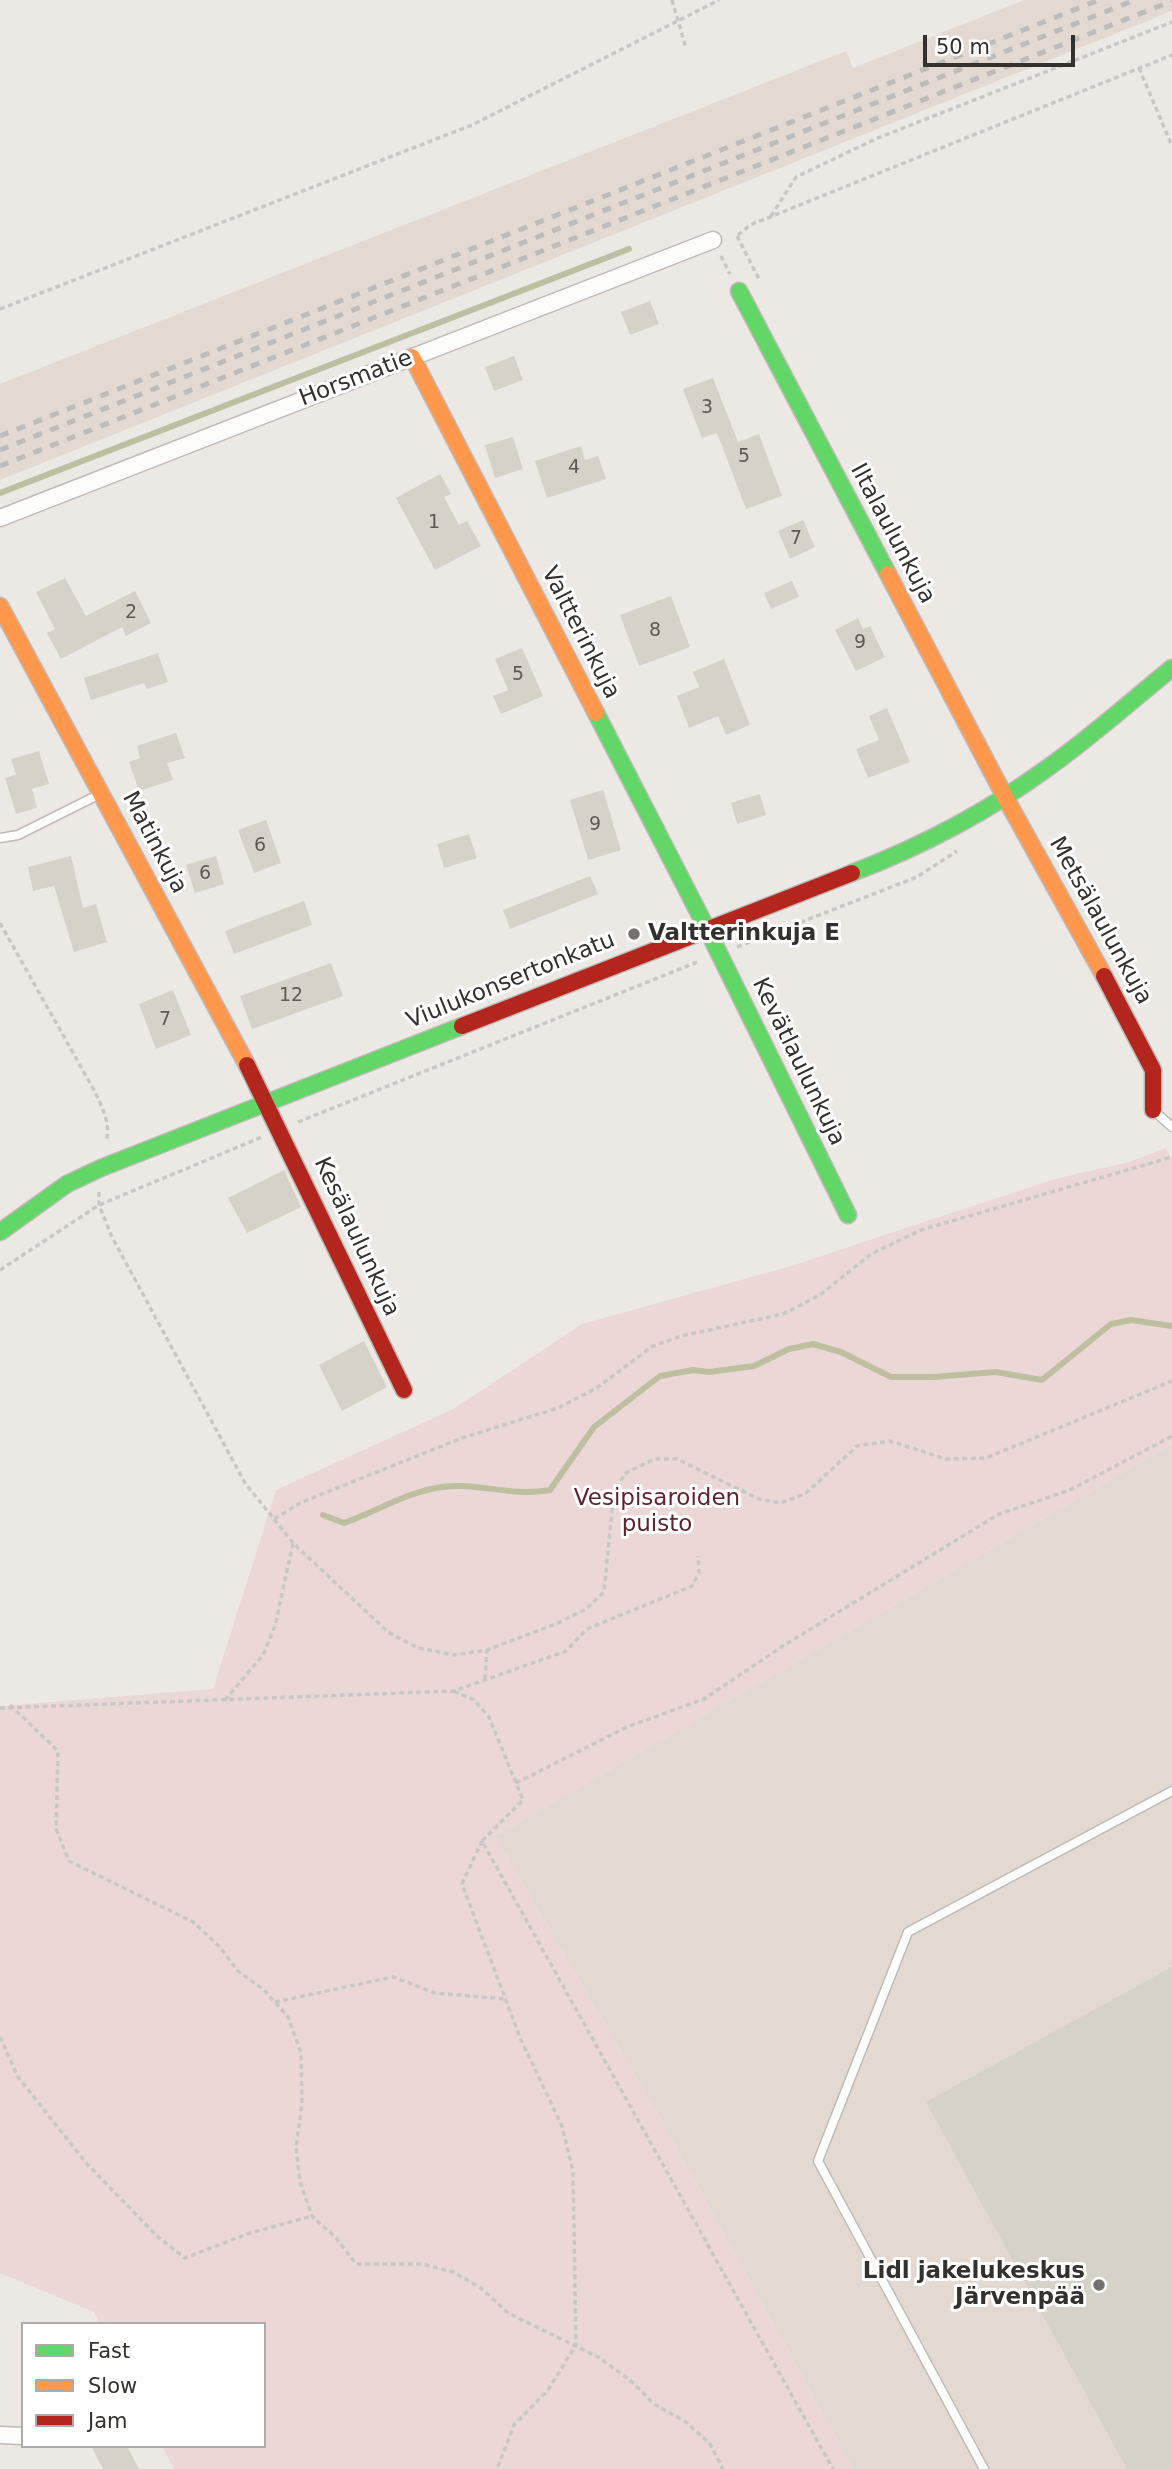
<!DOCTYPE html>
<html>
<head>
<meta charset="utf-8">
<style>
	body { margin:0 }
	#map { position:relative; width:1172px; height:2469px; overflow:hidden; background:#ece8e4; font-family:"DejaVu Sans",sans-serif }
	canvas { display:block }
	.legend { position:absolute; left:21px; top:2322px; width:245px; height:126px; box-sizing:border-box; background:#fff; border:2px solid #adacab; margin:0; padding:9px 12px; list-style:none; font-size:21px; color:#33302e }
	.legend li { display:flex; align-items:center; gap:14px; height:35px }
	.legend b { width:35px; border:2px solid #adacab }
	.scale { position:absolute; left:923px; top:35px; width:152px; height:32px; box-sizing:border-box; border:4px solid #33302e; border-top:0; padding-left:9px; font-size:21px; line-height:24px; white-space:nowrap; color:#33302e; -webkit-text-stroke:5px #fff; paint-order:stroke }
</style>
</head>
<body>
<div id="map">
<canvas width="1172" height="2469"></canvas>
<ul class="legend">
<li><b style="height:9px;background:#63d668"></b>Fast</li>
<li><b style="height:9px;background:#ff974d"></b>Slow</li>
<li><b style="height:9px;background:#b3261e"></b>Jam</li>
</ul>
<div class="scale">50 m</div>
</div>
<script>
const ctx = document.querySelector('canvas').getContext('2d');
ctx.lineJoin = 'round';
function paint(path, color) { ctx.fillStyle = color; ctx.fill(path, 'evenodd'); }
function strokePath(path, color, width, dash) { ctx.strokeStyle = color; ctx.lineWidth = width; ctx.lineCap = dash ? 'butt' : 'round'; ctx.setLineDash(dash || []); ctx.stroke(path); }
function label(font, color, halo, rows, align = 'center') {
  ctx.font = font + ' "DejaVu Sans",sans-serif'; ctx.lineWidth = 6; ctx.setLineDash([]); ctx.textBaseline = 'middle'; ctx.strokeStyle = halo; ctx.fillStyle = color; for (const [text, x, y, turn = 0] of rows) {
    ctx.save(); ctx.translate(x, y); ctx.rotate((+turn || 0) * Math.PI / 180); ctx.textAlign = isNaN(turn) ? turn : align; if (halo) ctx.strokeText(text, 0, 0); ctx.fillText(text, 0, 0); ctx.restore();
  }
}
paint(new Path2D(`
	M 1024,0 L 1172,0 L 1172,11 L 0,480 L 0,384 L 846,51 L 853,68 Z
	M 1172,1444 L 1172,2469 L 853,2469 L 669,2134 L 495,1836 Z`), '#e3d9d1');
paint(new Path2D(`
	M 1166,1148 L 1172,1159 L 1172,1444 L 495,1836 L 669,2134 L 853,2469 L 174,2469 L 162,2446 L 264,2446 L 264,2324 L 100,2324 L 94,2312 L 0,2273 L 0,1706 L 213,1689 L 276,1490 L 453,1409 L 582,1324 L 791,1266 L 1055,1179 L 1129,1162 Z`), '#ebd8d6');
strokePath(new Path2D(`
	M 0,493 L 629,249
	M 323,1515 L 344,1523 C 377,1511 407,1492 442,1487 C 477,1482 511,1497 550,1490 L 594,1427 L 660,1376 L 693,1370 L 709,1372 L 754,1366 L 789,1349 L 813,1344 L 841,1352 L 891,1377 L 933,1377 L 996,1372 L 1042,1380 L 1111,1324 L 1131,1320 L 1172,1326`), '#bebfa0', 6);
paint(new Path2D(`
	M 650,301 L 659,324 L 630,335 L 621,312 Z
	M 514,356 L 523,380 L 494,391 L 485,367 Z
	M 713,378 L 738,442 L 759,434 L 782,496 L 746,509 L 717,433 L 702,438 L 683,389 Z
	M 513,437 L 523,469 L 495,478 L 485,445 Z
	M 581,446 L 585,460 L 598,456 L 606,479 L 547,498 L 535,461 Z
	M 440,474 L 451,494 L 444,497 L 459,525 L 467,521 L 481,546 L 435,570 L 396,498 Z
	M 803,520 L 815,547 L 790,559 L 778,531 Z
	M 65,578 L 86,616 L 135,591 L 151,623 L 126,636 L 122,627 L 61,659 L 47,633 L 55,629 L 36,592 Z
	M 792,581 L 799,597 L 771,609 L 764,593 Z
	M 671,596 L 690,647 L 639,666 L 620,615 Z
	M 858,618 L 863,629 L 870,626 L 885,657 L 856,671 L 835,630 Z
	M 522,648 L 543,696 L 501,714 L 493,696 L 508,690 L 495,659 Z
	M 158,653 L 168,682 L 147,689 L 144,683 L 91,700 L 84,678 Z
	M 724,659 L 750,725 L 726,735 L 718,716 L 689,728 L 677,696 L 699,687 L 693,672 Z
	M 887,708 L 910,762 L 868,778 L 856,749 L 879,740 L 869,716 Z
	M 176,733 L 185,758 L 167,763 L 173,780 L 139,791 L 129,762 L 140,758 L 137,746 Z
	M 39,751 L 49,784 L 32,789 L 37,808 L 16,814 L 5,778 L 16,775 L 11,759 Z
	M 603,790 L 621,850 L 588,860 L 570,800 Z
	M 760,794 L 766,815 L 737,824 L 731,803 Z
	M 266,820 L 281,863 L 254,873 L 238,830 Z
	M 469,834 L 477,858 L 444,868 L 437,844 Z
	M 71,856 L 83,908 L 96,904 L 107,942 L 74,952 L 54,886 L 33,891 L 28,867 Z
	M 216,856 L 224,884 L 195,893 L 186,865 Z
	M 590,876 L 598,894 L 510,929 L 503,910 Z
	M 304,901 L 312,925 L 234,954 L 225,931 Z
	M 331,963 L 343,996 L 252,1029 L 240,996 Z
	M 173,990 L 191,1035 L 156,1049 L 139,1004 Z
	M 284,1170 L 301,1207 L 247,1233 L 228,1198 Z
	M 364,1341 L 387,1387 L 342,1411 L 319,1365 Z
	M 1172,1967 L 1172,2469 L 1127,2469 L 926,2102 Z
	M 91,2446 L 127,2446 L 139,2469 L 103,2469 Z`), '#d7d2c8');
const lane = new Path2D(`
	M 0,838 L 18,835 L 98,795
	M 1153,1110 L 1172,1127
	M 984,2469 L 818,2161 L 908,1932 L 1172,1791`);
const street = new Path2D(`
	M 0,518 L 713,240
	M 0,2435 L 23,2436`);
const fast = new Path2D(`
	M 739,291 L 888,574
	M 596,713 L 707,929 L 848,1215
	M 852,873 C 920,847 987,812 1046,769 C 1090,738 1130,702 1172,668
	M 0,1232 L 67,1184 L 101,1168 L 462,1026`);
const slow = new Path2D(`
	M 412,357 L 596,713
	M 888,574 L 1005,797 L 1104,976
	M 0,606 L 247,1065`);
const jam = new Path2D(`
	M 1104,976 L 1153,1070 L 1153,1110
	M 462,1026 L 852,873
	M 247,1065 L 404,1390`);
strokePath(lane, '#bebab7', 11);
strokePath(street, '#bebab7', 19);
strokePath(fast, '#bebab7', 19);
strokePath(slow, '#bebab7', 19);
strokePath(jam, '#bebab7', 19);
strokePath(new Path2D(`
	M 672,0 L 686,48
	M 1139,68 L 1172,146
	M 771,216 L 796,177 L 878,138 L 1172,22
	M 738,235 L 750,225 L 1172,55
	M 737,236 L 760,281
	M 721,256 L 730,274
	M 0,309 L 472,125 L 719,0
	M 0,923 L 95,1092 C 103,1109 111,1124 106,1142
	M 737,947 L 917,877 L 957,851
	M 298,1122 L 700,961
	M 99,1192 L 99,1205 L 112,1237 L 245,1483 L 274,1519 L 302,1502 L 462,1438 L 558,1408 L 595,1389 L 653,1346 L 681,1336 L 783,1314 L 820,1295 L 871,1254 L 921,1230 L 1172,1157
	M 0,1270 L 99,1205 L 262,1137
	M 274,1519 L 293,1543 L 388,1632 L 418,1648 L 454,1655 L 487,1650 L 558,1623 L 586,1609 L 604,1592 L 613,1500 L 624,1474 L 654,1459 L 677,1459 L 759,1499 L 781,1503 L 805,1494 L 857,1446 L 890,1441 L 946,1459 L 986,1458 L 1172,1381
	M 485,1679 L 487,1650
	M 454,1691 L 474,1700 L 489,1717 L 523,1800 L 482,1841 L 833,2469
	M 225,1700 L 263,1655 L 275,1626 L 293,1543
	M 10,1705 L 58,1751 L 56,1829 L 69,1861 L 193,1922 L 219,1946 L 238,1971 L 264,1990 L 288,2017 L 301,2053 L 302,2104 L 296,2147 L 300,2182 L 312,2216 L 336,2238 L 356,2264 L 422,2264 L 453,2272 L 481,2288 L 508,2313 L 598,2357 L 630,2380 L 654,2404 L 686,2422 L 710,2444 L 723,2469
	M 0,1708 L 454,1691 L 566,1651 L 587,1629 L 692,1586 L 699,1573 L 698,1556
	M 516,1783 L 627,1727 L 704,1699 L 786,1644 L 999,1514 L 1070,1490 L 1172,1436
	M 482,1841 L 462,1884 L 521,2040 L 562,2126 L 573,2171 L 576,2345 L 548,2390 L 514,2425 L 497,2469
	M 275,2002 L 393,1977 L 435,1993 L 506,1999
	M 0,2037 L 18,2077 L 87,2164 L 158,2237 L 185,2258 L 247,2234 L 312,2216`), '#c9c7c6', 3.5, [5, 3.5]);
strokePath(lane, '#fcfcfb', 8);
strokePath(street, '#fcfcfb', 16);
strokePath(fast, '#63d668', 16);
strokePath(slow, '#ff974d', 16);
strokePath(jam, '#b3261e', 16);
strokePath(new Path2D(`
	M 0,436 L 1099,0
	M 0,450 L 1135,0
	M 0,466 L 1172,1`), '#bdbcbb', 5, [9, 9]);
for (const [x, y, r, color] of [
	[634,934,7,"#74706e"],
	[1099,2285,7,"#74706e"]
]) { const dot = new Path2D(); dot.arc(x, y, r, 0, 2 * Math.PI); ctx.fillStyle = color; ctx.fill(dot); strokePath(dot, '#fff', 2.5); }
label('19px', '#5d5955', null, [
	["3",707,408],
	["5",744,457],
	["4",574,468],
	["1",434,523],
	["7",796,539],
	["2",131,613],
	["8",655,631],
	["9",860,643],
	["5",518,675],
	["9",595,825],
	["6",260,846],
	["6",205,874],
	["12",291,996],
	["7",165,1020]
]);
label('23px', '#33302e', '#fff', [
	["Horsmatie",356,379,-21],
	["Iltalaulunkuja",892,534,62],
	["Valtterinkuja",580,633,63],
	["Matinkuja",154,843,62],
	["Metsälaulunkuja",1100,921,61],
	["Viulukonsertonkatu",511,981,-22],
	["Kevätlaulunkuja",798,1062,64],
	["Kesälaulunkuja",356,1237,65]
]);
label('bold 23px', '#33302e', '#fff', [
	["Valtterinkuja E",648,934],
	["Lidl jakelukeskus",1085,2272,"right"],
	["Järvenpää",1085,2298,"right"]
], 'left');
label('23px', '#60242c', '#fff', [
	["Vesipisaroiden",657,1499],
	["puisto",657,1525]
]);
</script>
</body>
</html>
